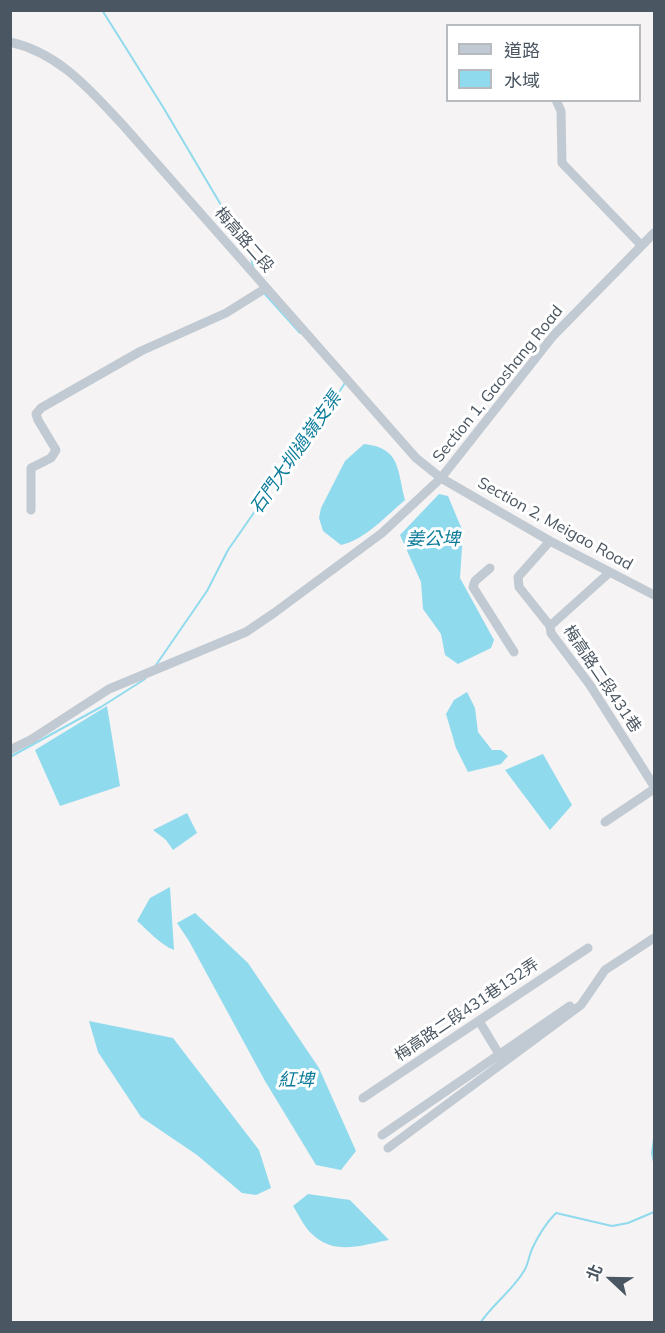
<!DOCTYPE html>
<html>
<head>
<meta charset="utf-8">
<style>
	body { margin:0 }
	#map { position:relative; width:665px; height:1333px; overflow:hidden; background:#f5f3f3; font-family:Mulish,"Noto Sans TC",sans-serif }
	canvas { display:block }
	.frame { position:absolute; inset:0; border:12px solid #4a5661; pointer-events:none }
	.legend { position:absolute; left:446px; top:24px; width:195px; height:78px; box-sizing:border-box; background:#fff; border:2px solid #b7bbc0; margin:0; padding:8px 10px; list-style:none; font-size:18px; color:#4a5661 }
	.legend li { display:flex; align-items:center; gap:12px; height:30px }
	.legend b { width:30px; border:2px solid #b7bbc0 }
	.north { position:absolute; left:581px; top:1249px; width:60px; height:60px; -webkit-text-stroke:4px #fff; paint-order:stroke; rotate:292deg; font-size:16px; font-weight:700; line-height:24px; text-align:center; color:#4a5661 }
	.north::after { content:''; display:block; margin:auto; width:21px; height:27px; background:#4a5661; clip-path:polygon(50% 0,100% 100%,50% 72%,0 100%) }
</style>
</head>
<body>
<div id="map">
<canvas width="665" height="1333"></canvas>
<div class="frame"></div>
<ul class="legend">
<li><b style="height:8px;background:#c1cad2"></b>道路</li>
<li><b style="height:16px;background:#90daee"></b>水域</li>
</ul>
<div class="north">北</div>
</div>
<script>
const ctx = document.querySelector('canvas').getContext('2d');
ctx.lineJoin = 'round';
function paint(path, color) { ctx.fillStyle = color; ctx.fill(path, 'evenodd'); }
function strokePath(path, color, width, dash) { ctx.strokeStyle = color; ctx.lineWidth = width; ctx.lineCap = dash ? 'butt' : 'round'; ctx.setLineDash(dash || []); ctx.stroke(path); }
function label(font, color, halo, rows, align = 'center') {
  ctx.font = font + ' Mulish,"Noto Sans TC",sans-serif'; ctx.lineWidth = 6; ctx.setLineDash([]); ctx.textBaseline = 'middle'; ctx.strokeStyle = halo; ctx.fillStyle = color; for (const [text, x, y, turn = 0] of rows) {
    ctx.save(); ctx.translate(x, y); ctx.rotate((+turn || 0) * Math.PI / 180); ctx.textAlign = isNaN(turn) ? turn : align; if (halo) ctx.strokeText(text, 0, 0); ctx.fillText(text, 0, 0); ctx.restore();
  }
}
paint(new Path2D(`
	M 364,444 C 401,448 397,470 405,500 C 387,515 365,540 341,545 L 323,531 L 319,518 L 321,508 L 345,461 Z
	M 439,494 L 448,496 L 463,532 L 460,578 L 494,640 L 491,648 L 458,664 L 445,655 L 441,634 L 423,609 L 421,582 L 400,535 Z
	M 467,692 L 475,708 L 478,732 L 492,750 L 501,750 L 508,756 L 501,764 L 468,772 L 456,748 L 446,714 L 454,700 Z
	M 107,706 L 120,786 L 60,806 L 35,750 Z
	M 543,754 L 572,805 L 550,830 L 505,770 Z
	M 187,813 L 197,833 L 173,850 L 166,840 L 153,830 Z
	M 170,887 L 174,950 C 159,944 149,931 137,921 L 150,898 Z
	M 195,913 L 248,963 L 319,1068 L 356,1151 L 341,1170 L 316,1165 L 265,1081 L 189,941 L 177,923 Z
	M 89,1021 L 173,1038 L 259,1150 L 271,1188 L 256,1195 L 242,1193 L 197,1155 L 141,1117 L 98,1052 Z
	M 308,1194 L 350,1200 L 389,1240 C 362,1245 334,1256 312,1234 C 304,1227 299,1215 293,1206 Z`), '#90daee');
strokePath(new Path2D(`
	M 102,10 L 163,107 L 250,254 L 253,266
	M 264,293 L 300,333
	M 156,665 L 207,591 L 228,550 L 278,478 L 301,442 L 320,421 L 345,383 L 344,382
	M 10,757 L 101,707 L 145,679
	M 654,1139 L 652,1153 L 654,1162
	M 481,1322 C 493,1304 512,1291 524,1271 C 528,1265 529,1256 532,1249 C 538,1236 546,1223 556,1213 L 612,1226 L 628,1223 L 654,1212`), '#90daee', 2);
strokePath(new Path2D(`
	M 10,42 C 59,53 89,89 122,124 L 416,458 L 441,478 L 550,541 L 654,595
	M 556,100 L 561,111 L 562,163 L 641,245
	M 31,510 L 31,468 L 51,458 L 56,450 L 38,420 L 36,414 L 41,408 L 141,351 L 226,313 L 266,288
	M 490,568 L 475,581 L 473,587 L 514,652
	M 610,572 L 550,626 L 551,633 L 590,685 L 654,786
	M 550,626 L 519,587 L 518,577 L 550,541
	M 10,750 L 32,739 L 109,689 L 246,632 L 274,613 L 382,533 L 441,478 L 553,336 L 654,233
	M 605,822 L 654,789
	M 479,1021 L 499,1054
	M 363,1098 L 588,948
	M 382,1135 L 570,1006
	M 388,1148 L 581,1005 L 605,970 L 654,938`), '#c1cad2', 9);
label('16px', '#4a5661', '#fff', [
	["梅高路二段",244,240,49],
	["Section 1, Gaoshang Road",498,384,-51],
	["Section 2, Meigao Road",555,524,29],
	["梅高路二段431巷",602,679,56],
	["梅高路二段431巷132弄",467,1010,-34]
]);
label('italic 18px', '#0c7c9b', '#fff', [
	["石門大圳過嶺支渠",296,453,-55],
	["姜公埤",433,540],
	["紅埤",296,1081]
]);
</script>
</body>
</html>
